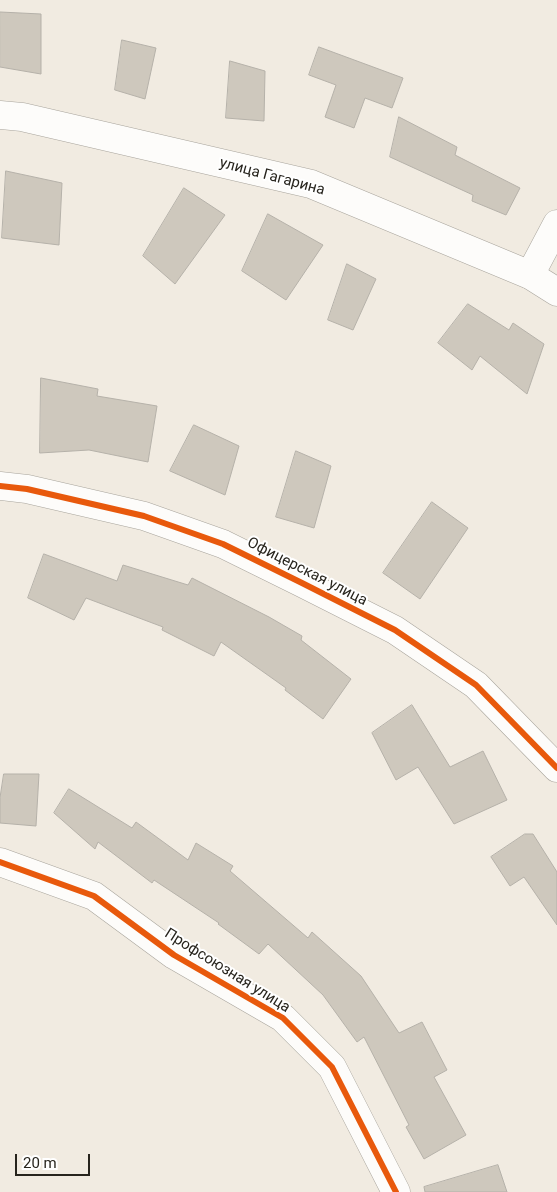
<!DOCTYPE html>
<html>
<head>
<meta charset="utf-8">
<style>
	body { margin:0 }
	#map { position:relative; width:557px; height:1192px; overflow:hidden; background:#f1ebe1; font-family:Roboto,sans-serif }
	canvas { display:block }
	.scale { position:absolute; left:15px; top:1154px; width:75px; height:22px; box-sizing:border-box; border:2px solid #27241d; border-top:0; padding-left:6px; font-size:15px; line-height:18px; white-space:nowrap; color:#27241d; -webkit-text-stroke:4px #fff; paint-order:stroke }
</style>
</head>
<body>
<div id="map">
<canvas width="557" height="1192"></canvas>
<div class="scale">20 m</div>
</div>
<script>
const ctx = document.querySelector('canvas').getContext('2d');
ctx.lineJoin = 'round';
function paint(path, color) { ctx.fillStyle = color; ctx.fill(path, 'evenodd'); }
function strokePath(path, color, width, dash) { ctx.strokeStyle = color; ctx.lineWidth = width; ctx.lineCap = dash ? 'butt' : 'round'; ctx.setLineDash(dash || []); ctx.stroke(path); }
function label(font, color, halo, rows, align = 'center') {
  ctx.font = font + ' Roboto,sans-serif'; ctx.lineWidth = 4; ctx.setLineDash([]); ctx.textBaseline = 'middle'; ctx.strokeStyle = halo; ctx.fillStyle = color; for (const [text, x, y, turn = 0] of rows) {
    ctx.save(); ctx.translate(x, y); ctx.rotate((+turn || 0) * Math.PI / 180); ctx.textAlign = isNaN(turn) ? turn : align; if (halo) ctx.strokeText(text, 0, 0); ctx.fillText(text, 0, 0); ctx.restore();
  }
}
const building = new Path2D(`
	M 0,12 L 41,14 L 41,74 L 0,67 Z
	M 122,40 L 156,48 L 145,99 L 115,90 Z
	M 319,47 L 403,78 L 392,108 L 365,98 L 354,128 L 325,117 L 336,85 L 309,75 Z
	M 230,61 L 265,71 L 264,121 L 226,118 Z
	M 399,117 L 457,147 L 455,155 L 520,188 L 506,215 L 472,201 L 473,195 L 390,157 Z
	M 6,171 L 62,183 L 59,245 L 2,238 Z
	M 184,188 L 225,215 L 175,284 L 143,256 Z
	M 268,214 L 323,245 L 286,300 L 242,271 Z
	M 347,264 L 376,279 L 353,330 L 328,320 Z
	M 468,304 L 509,330 L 513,323 L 544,344 L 527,394 L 480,356 L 472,370 L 438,343 Z
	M 41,378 L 98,389 L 97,396 L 157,406 L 148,462 L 89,450 L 40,453 Z
	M 194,425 L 239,446 L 225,495 L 170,471 Z
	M 296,451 L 331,466 L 314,528 L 276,517 Z
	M 432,502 L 468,528 L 420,599 L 383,573 Z
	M 44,554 L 117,581 L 123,565 L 188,585 L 192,578 L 269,617 L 302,636 L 301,640 L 351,679 L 323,719 L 285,690 L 286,688 L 221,642 L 214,656 L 162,630 L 163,627 L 86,598 L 74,620 L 28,598 Z
	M 412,705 L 450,767 L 483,751 L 507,800 L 454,824 L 418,767 L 396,780 L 372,733 Z
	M 4,774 L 39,774 L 36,826 L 0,823 L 0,798 Z
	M 69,789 L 132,828 L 136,822 L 188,860 L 196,843 L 233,866 L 230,871 L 308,938 L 312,932 L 361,976 L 399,1033 L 422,1022 L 447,1070 L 434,1077 L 466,1135 L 424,1159 L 406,1127 L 409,1125 L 364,1037 L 357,1042 L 323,995 L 268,944 L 259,954 L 218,924 L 219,923 L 154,880 L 152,883 L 98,842 L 95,849 L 54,813 Z
	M 525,834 L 533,834 L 557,872 L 557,925 L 524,877 L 510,886 L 491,857 Z
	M 498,1165 L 507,1192 L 425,1192 L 424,1187 Z`);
paint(building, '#cec8bd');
strokePath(building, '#b5b1a9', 1);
const minor = new Path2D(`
	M 530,275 L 557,224
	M 0,486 L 27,489 L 144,516 L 223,544 L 302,583 L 395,630 L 476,685 L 557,768
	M 0,862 L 94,896 L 174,955 L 283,1018 L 332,1067 L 396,1192`);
const major = new Path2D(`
	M 0,115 L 22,117 L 311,184 L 530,275 L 557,292`);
strokePath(minor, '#a8a49c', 29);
strokePath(major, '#a8a49c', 29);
strokePath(minor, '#fdfcfa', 28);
strokePath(major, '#fdfcfa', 28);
strokePath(new Path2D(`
	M 0,486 L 27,489 L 144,516 L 223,544 L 302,583 L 395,630 L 476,685 L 557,768
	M 0,862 L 94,896 L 174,955 L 283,1018 L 332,1067 L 396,1192`), '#e8590c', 6);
label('15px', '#27241d', '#fff', [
	["улица Гагарина",272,177,15],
	["Офицерская улица",307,572,27],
	["Профсоюзная улица",227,971,32]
]);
</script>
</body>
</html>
